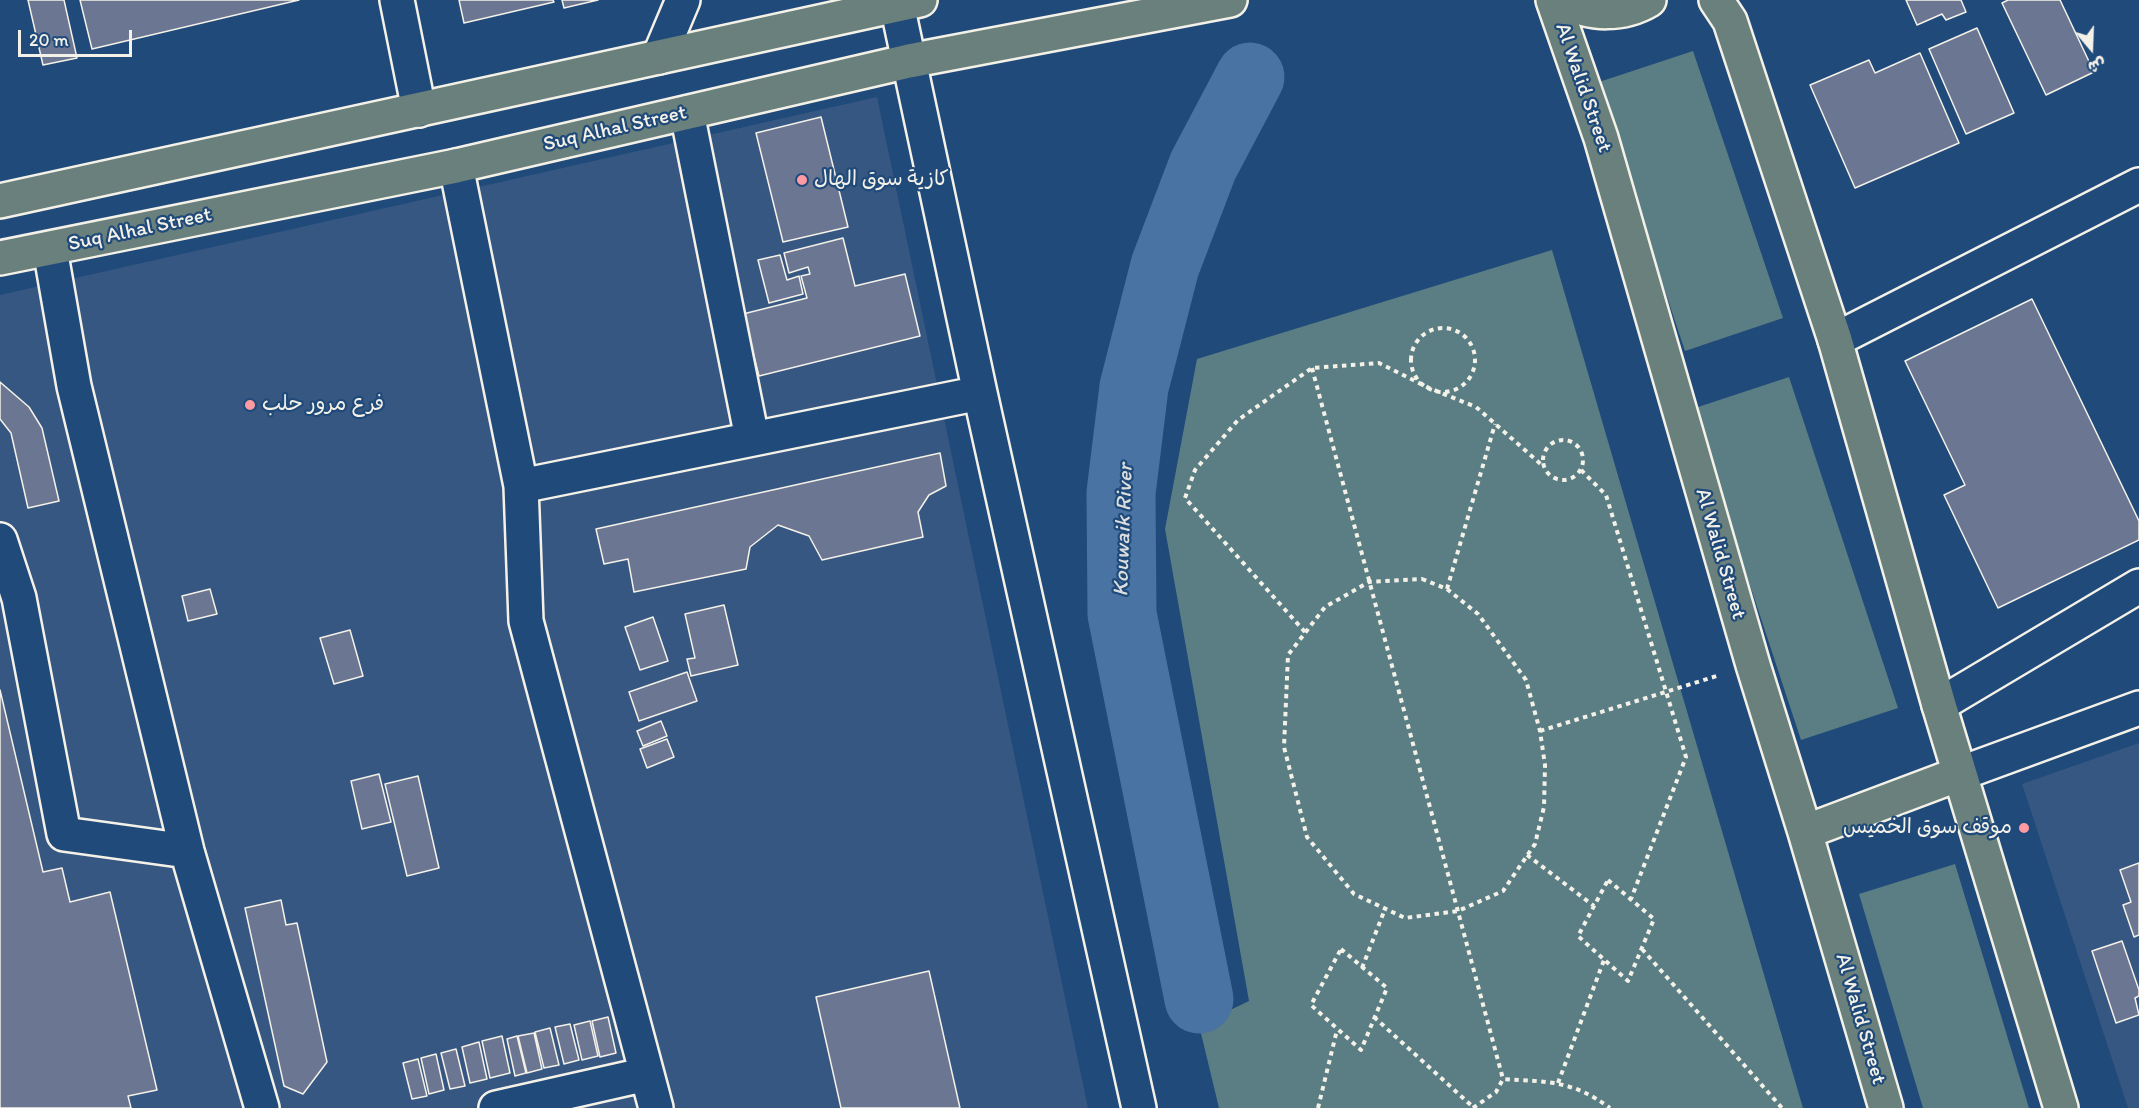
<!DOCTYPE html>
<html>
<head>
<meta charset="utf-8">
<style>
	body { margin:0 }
	#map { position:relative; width:2139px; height:1108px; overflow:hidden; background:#1f4a7a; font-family:Itim,"Playpen Sans Arabic",sans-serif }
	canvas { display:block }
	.north { position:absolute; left:2061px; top:18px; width:60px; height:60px; -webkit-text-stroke:4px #1f4a7a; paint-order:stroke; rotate:161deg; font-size:16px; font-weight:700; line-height:24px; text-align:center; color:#f4f1e8 }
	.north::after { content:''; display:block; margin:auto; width:21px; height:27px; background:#f4f1e8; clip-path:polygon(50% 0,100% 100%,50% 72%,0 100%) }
	.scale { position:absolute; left:18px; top:30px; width:114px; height:27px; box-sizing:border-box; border:3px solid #f4f1e8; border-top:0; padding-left:8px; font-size:18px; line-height:21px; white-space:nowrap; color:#f4f1e8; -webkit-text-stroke:4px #1f4a7a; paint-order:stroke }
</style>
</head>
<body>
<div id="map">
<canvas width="2139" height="1108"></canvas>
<div class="north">ش</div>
<div class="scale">20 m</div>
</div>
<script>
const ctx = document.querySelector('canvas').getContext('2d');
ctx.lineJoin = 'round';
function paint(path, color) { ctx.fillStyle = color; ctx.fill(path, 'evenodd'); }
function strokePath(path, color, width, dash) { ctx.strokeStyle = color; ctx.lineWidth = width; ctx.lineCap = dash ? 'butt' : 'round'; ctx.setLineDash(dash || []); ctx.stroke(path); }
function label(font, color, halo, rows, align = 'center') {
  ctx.font = font + ' Itim,"Playpen Sans Arabic",sans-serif'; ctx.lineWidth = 4.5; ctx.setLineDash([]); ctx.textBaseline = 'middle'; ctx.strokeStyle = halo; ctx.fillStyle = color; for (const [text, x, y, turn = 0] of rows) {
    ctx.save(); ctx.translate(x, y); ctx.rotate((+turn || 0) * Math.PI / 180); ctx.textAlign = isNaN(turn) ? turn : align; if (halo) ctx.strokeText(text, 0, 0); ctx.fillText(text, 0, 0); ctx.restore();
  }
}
paint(new Path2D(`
	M 877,97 L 1088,1108 L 0,1108 L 0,295 Z
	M 2139,743 L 2139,1108 L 2128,1108 L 2022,784 Z`), '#365781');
paint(new Path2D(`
	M 1693,51 L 1783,318 L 1685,351 L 1596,83 Z
	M 1552,250 L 1803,1108 L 1219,1108 L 1199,1025 L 1249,1001 L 1165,529 L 1197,359 Z
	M 1789,377 L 1898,708 L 1801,740 L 1692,409 Z
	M 1955,864 L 2029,1108 L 1923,1108 L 1859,894 Z`), '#5a7e83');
strokePath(new Path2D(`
	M 1199,999 L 1122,614 L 1121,493 L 1134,387 L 1165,266 L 1203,166 L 1250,77`), '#4873a2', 69);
const building = new Path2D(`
	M 28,0 L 64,0 L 77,58 L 43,65 Z
	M 80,0 L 299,0 L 92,49 Z
	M 459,0 L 553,0 L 554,2 L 464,23 Z
	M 562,0 L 598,0 L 564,8 Z
	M 1906,0 L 1961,0 L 1966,12 L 1946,20 L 1942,14 L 1917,25 Z
	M 2008,0 L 2060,0 L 2094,72 L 2046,95 L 2002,3 Z
	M 1977,28 L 2014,113 L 1966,134 L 1929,49 Z
	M 1920,53 L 1959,143 L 1855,188 L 1810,85 L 1869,60 L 1875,73 Z
	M 821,117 L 848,227 L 783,242 L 756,133 Z
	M 843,238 L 855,286 L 905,274 L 920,336 L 759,376 L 743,314 L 807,298 L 801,276 L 810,274 L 808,267 L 789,273 L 784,253 Z
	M 780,255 L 787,280 L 799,276 L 803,294 L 769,303 L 758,260 Z
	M 2032,299 L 2139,521 L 2139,540 L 1998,608 L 1944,495 L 1965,485 L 1905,361 Z
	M 0,382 L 29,407 L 42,428 L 59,501 L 28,508 L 11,433 L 0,419 Z
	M 940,453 L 946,486 L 929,495 L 918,512 L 923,537 L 822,560 L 809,536 L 778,525 L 750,547 L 746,569 L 634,592 L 628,559 L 604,564 L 596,529 Z
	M 210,589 L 217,614 L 188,621 L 182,596 Z
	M 724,605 L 738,665 L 691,676 L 687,659 L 695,658 L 685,614 Z
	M 653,617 L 668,661 L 640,670 L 625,627 Z
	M 350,630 L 363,676 L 334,684 L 320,638 Z
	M 687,672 L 697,701 L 639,721 L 629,692 Z
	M 0,690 L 43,872 L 62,868 L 70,902 L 110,892 L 157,1090 L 128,1096 L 131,1108 L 0,1108 Z
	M 661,721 L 667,736 L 643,746 L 637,731 Z
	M 667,739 L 674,757 L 647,768 L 640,749 Z
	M 379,774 L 391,822 L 362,829 L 351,781 Z
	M 418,776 L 439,868 L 407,876 L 385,784 Z
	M 2139,863 L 2139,935 L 2134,937 L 2123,905 L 2131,902 L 2120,870 Z
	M 281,900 L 286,925 L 297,923 L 327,1062 L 303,1094 L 284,1086 L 245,908 Z
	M 2122,941 L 2139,990 L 2139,996 L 2135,998 L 2139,1015 L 2116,1023 L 2092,951 Z
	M 929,971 L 960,1108 L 841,1108 L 816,997 Z
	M 608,1017 L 616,1053 L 600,1057 L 592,1021 Z
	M 590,1021 L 598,1056 L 582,1060 L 574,1025 Z
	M 570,1024 L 579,1060 L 564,1064 L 555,1027 Z
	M 550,1028 L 559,1065 L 544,1068 L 535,1032 Z
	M 534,1033 L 542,1069 L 527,1073 L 518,1036 Z
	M 502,1036 L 510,1073 L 490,1078 L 482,1041 Z
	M 517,1036 L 526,1073 L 515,1076 L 507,1039 Z
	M 479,1042 L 487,1079 L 470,1083 L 462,1047 Z
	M 456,1049 L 465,1086 L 450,1089 L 441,1053 Z
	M 436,1054 L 444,1090 L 429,1094 L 421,1058 Z
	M 418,1059 L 427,1096 L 412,1099 L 403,1063 Z`);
paint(building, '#6b7692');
strokePath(building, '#f4f1e8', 1.5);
const minor = new Path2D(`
	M 397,0 L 419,110
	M 897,5 L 980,393 L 1139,1108
	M 659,57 L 683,0
	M 687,113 L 752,438
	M 456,166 L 521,486 L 526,621 L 656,1108
	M 50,249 L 74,386 L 187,851 L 262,1108
	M 1835,340 L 2139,185
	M 521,486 L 980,393
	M 0,540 L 19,598 L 64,834 L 187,851
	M 1939,705 L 2139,586
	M 1959,774 L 2139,708
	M 496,1108 L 647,1074`);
const major = new Path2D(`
	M 1553,0 L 1601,138 L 1753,665 L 1805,832 L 1886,1108
	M 1565,0 C 1590,16 1624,15 1649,0
	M 1716,0 L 1730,21 L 1835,340 L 1939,705 L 2061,1108
	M 0,201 L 920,0
	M 0,258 L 456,166 L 909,61 L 1230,0
	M 1805,832 L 1959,774`);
strokePath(minor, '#f4f1e8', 38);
strokePath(major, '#f4f1e8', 38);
strokePath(new Path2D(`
	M1411 360a32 32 0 1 1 64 0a32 32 0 1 1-64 0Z
	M 1312,368 L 1503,1079
	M1543 460a20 20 0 1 1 40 0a20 20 0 1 1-40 0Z
	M 1581,470 L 1606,495 L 1686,757 L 1631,899
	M 1422,579 L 1447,589 L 1478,614 L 1526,680 L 1540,731 L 1545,765 L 1544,807 L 1535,844 L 1503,891 L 1458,911 L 1405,918 L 1354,894 L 1307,837 L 1284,747 L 1288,655 L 1325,607 L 1369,582 Z
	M 1447,589 L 1495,424
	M 1305,632 L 1185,498 L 1195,470 L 1238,420 L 1312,368 L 1379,363 L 1429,388 L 1476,407 L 1543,466
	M 1540,731 L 1720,675
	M 1527,855 L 1594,906
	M 1608,880 L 1654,919 L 1628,981 L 1578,936 Z
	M 1341,949 L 1387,988 L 1361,1050 L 1311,1005 Z
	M 1642,949 L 1782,1108
	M 1362,968 L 1385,909
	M 1374,1017 L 1473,1107
	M 1558,1083 L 1604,960
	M 1318,1108 L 1337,1030
	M 1473,1108 L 1496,1092 L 1503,1079 C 1548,1082 1572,1080 1610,1108`), '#f4f1e8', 4, [4.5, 4.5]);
strokePath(minor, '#1f4a7a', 33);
strokePath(major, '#6a807c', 33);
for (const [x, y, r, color] of [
	[802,180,6,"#ff9aa2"],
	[250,405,6,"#ff9aa2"],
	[2024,828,6,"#ff9aa2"]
]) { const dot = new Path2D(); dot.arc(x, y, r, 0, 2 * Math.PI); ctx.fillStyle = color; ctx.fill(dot); strokePath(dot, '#1f4a7a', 2); }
label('21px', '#f4f1e8', '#1f4a7a', [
	["Al Walid Street",1583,88,71],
	["Suq Alhal Street",615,129,-13],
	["Suq Alhal Street",140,230,-12],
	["Al Walid Street",1720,554,74],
	["Al Walid Street",1860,1019,74]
]);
label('21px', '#f4f1e8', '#1f4a7a', [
	["كازية سوق الهال",814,180],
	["فرع مرور حلب",262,405],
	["موقف سوق الخميس",2012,828,"right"]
], 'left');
label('italic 22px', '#dadede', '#1f4a7a', [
	["Kouwaik River",1124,530,-88]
]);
</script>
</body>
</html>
